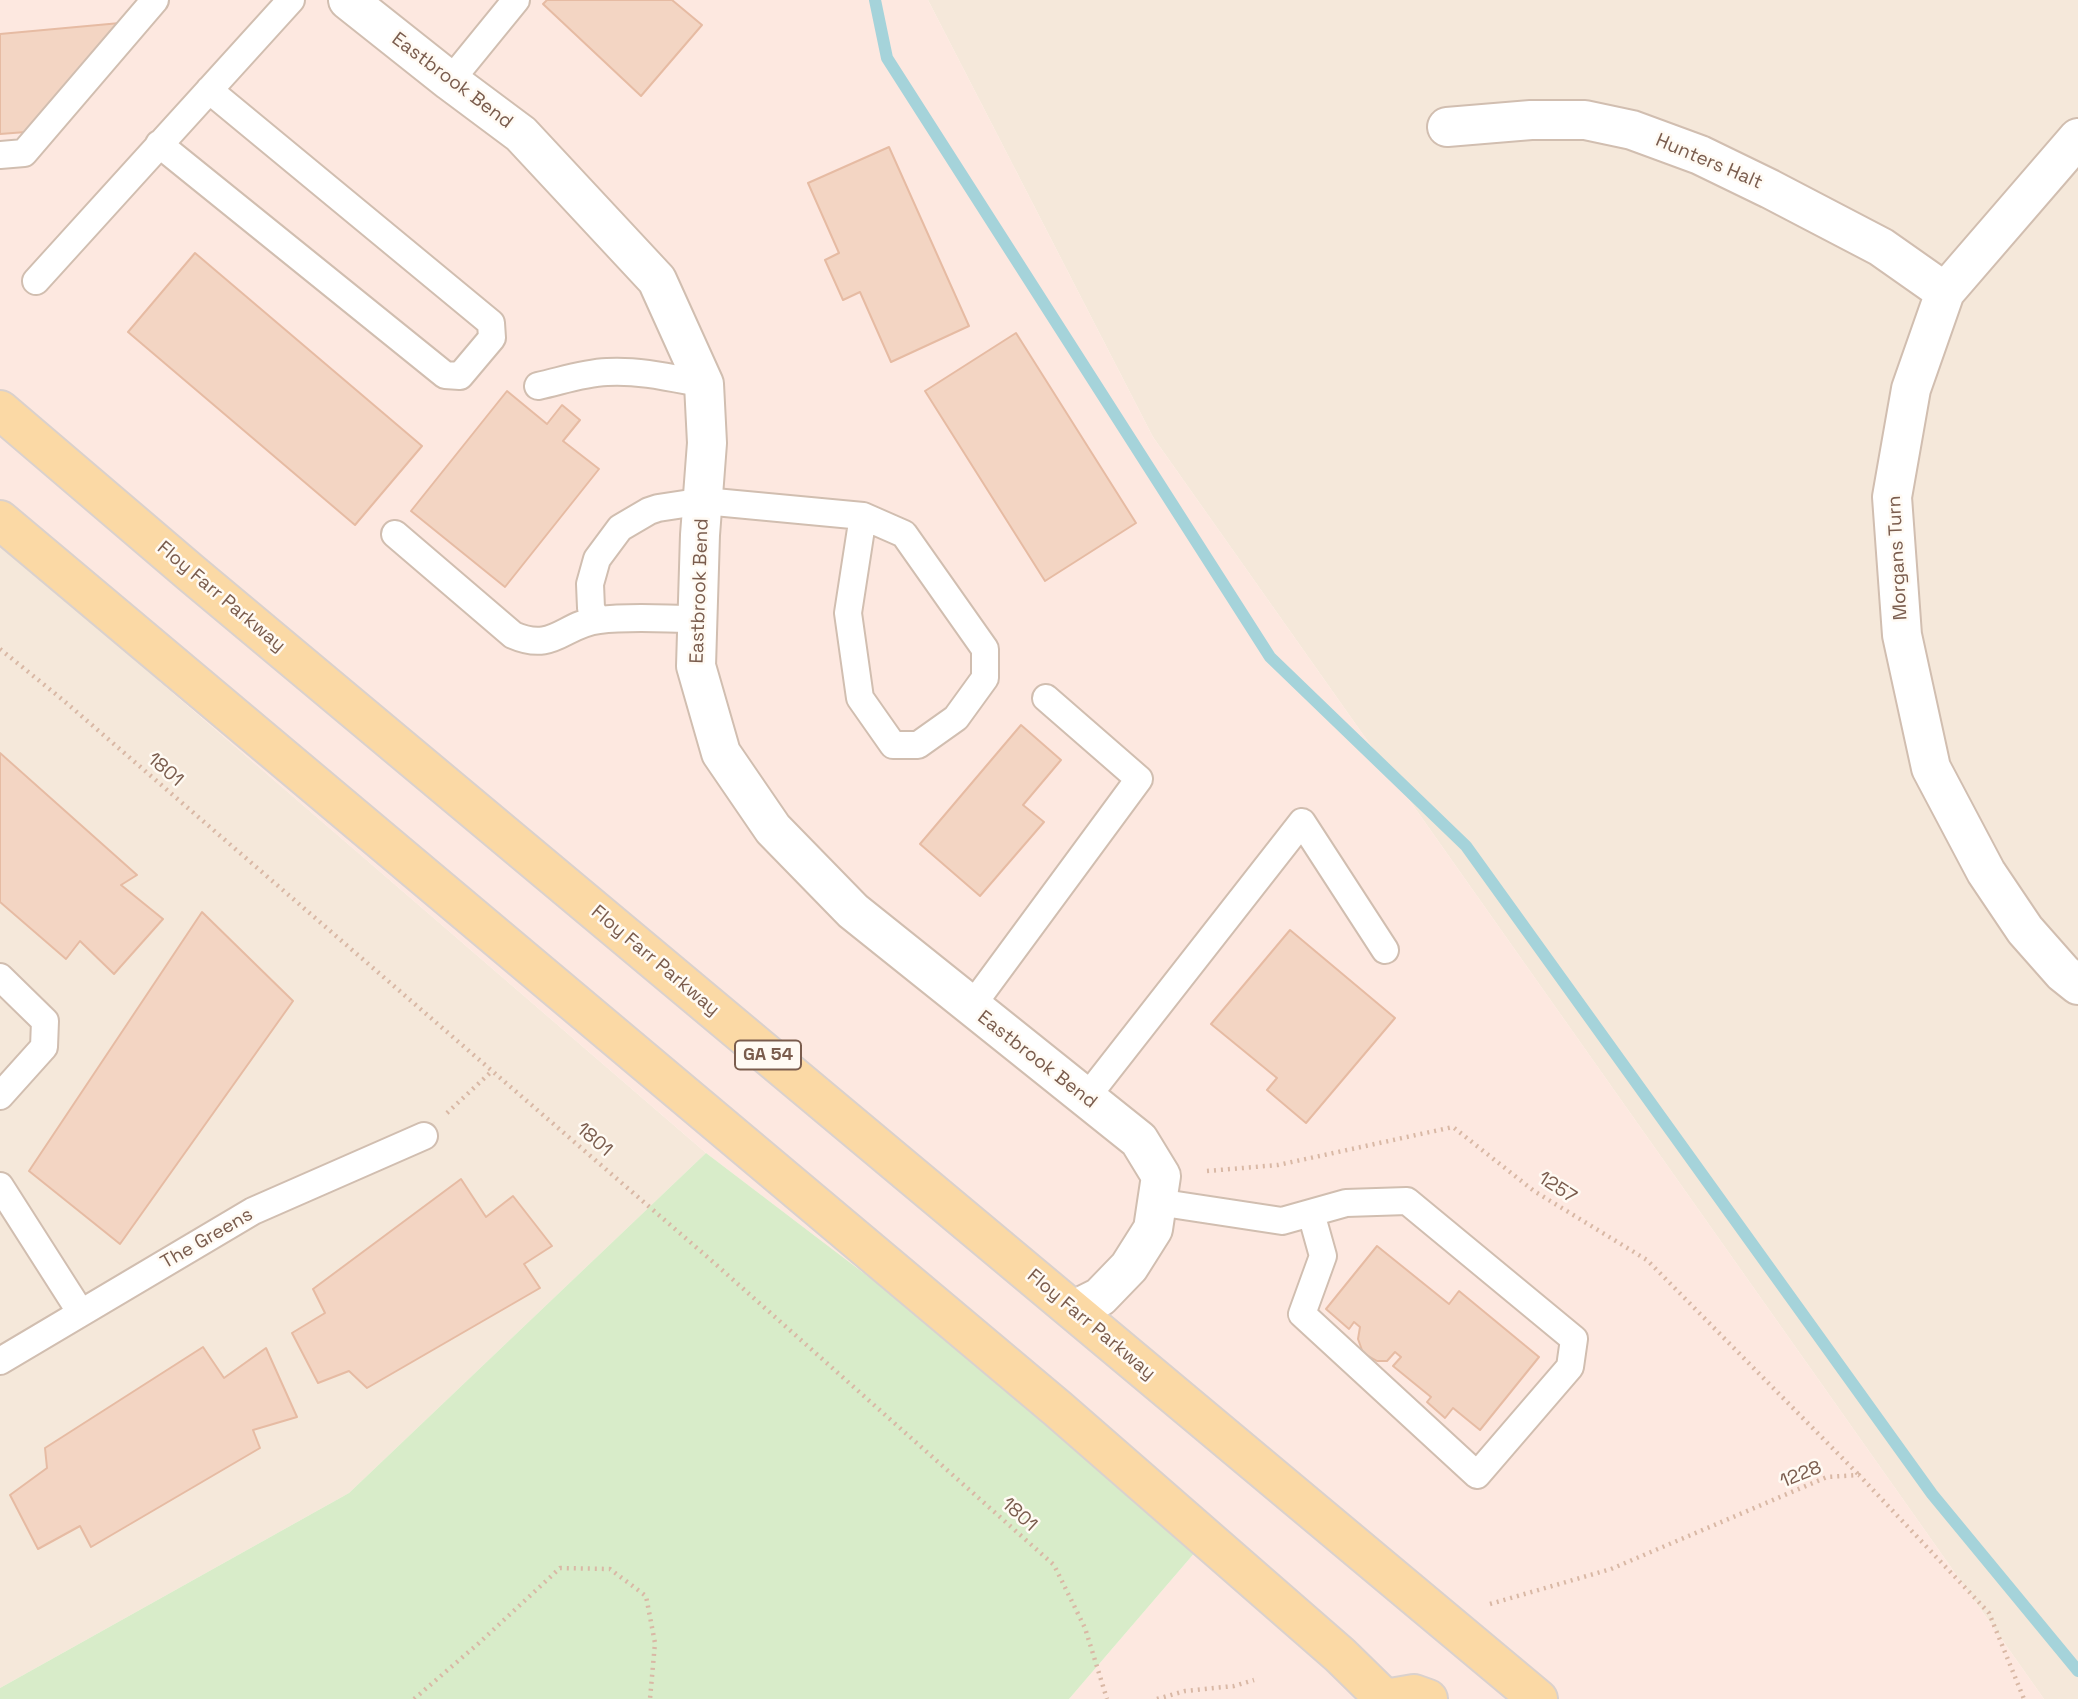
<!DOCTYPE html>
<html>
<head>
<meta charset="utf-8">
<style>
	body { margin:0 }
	canvas { display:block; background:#fdf6ec }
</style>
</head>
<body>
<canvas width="2078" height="1699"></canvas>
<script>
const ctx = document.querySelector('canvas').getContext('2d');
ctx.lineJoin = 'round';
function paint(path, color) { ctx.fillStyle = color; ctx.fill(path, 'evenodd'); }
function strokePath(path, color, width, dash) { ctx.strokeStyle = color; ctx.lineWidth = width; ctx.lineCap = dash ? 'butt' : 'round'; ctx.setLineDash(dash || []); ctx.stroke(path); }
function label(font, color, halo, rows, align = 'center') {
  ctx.font = font + ' "Space Grotesk",sans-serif'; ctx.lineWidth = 5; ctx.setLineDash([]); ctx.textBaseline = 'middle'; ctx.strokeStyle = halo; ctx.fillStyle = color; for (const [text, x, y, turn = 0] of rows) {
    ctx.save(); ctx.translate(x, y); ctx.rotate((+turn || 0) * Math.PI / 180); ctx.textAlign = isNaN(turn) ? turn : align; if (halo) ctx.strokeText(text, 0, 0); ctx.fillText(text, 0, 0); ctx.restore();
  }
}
paint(new Path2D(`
	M 928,0 L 2078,0 L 2078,1699 L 2044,1699 L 1153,437 Z
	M 0,533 L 78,611 L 706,1153 L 349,1493 L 0,1688 Z`), '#f5e8da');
paint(new Path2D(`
	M 0,0 L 928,0 L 1153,437 L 2044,1699 L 1069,1699 L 1209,1536 L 706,1153 L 78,611 L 0,533 Z`), '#fde8e0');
paint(new Path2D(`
	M 706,1153 L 1209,1536 L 1069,1699 L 0,1699 L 0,1688 L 349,1493 Z`), '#d8ecc9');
strokePath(new Path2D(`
	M 875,0 L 887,58 L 1270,657 L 1466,846 L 1932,1494 L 2078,1671`), '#a5d3da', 12);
const building = new Path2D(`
	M 547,0 L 672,0 L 702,25 L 641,96 L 543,4 Z
	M 120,23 L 26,132 L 0,134 L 0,34 Z
	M 889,147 L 969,326 L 891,362 L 860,292 L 843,300 L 825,260 L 839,253 L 808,183 Z
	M 195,253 L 422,446 L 355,525 L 128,332 Z
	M 1016,333 L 1136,523 L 1045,581 L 925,391 Z
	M 507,391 L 547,424 L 562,405 L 580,420 L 563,441 L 599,469 L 505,587 L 411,511 Z
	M 1021,725 L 1061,760 L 1023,805 L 1044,822 L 980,896 L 920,844 Z
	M 0,753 L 137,875 L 121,885 L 163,919 L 114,974 L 80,941 L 66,959 L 0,902 Z
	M 202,912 L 293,1001 L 120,1244 L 29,1171 Z
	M 1290,930 L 1395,1018 L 1306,1123 L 1267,1090 L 1277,1078 L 1211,1024 Z
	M 461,1179 L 486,1217 L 513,1196 L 552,1246 L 524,1264 L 540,1288 L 367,1388 L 349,1371 L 318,1383 L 292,1333 L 325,1313 L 313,1289 Z
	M 1377,1246 L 1449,1304 L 1459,1291 L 1539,1357 L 1480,1430 L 1453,1408 L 1445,1418 L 1427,1402 L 1431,1397 L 1393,1366 L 1401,1357 L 1395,1352 L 1387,1361 L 1377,1361 L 1363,1353 L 1358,1339 L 1360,1327 L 1354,1322 L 1349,1329 L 1326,1309 Z
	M 203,1347 L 224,1378 L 266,1348 L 297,1417 L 253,1430 L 260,1448 L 91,1547 L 80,1526 L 38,1549 L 10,1495 L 47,1468 L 45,1448 Z`);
paint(building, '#f3d5c3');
strokePath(building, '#e6bba3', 2);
const lane = new Path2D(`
	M 450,81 L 516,0
	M 159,144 L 445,375 L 460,376 L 492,338 L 491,323 L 209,90
	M 0,155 L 24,153 L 155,0
	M 36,281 L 291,0
	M 538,386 C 561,381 583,373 607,372 C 639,370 672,378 704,384
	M 395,534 L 513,635 C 554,653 563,624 599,620 C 631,616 665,619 697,619
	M 597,620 L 591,608 L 590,584 L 597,559 L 620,528 L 649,511 L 658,508 L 704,501 L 863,516 L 904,534 L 985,649 L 985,678 L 956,718 L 918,745 L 893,745 L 860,698 L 848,613 L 863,516
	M 0,977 L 45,1021 L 44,1047 L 0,1096
	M 971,1007 L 1139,779 L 1046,698
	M 1086,1098 L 1302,822 L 1385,950
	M 0,1186 L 81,1313
	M 1157,1202 L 1282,1221 L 1346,1203 L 1407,1201 L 1574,1339 L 1570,1367 L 1477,1475 L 1302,1314 L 1323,1256 L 1311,1213
	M 0,1361 L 253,1211 L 424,1136`);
const street = new Path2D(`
	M 348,0 L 450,81 L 521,134 L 657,280 L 704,384 L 707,443 L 700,535 L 696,666 L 721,753 L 773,829 L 853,911 L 1139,1140 L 1161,1176 L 1153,1229 L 1129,1267 L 1100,1297 L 1074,1310
	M 1447,127 L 1531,120 L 1585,120 L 1632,130 L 1700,155 L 1770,189 L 1881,247 L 1945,292
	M 2078,138 L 1945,292 L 1911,389 L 1892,497 L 1902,635 L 1931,768 L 1986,872 L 2025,930 L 2063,973 L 2078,985`);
const primary = new Path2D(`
	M 0,410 L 191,573 L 1538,1699
	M 0,520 L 1058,1409 L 1340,1655 L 1385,1699
	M 1385,1699 L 1414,1694 L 1428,1699`);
strokePath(lane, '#d1beb0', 30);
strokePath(street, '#d1beb0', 42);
strokePath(primary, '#dad1cd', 42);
strokePath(new Path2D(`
	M 0,649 L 63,700 L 712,1261 L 1054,1565 L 1085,1628 L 1107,1699
	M 447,1113 L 492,1071
	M 1207,1171 L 1278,1165 L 1453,1127 L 1534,1191 L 1647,1260 L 1859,1475
	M 1490,1604 L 1611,1569 L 1827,1477 L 1859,1475 L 1989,1613 L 2024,1699
	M 414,1699 L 479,1643 L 560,1568 L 610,1569 L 646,1596 L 655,1643 L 650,1699
	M 1157,1699 L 1185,1691 L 1234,1686 L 1254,1680`), '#d9b8a5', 4.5, [2, 5]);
strokePath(lane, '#fff', 26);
strokePath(street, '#fff', 38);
strokePath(primary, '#fbd9a5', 38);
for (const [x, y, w] of [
	[768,1055,66]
]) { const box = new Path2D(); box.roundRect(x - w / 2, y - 14.5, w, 29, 5); ctx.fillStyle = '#fffaf3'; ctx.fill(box); strokePath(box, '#7a5c4d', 2); }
label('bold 18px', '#7a5c4d', null, [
	["GA 54",768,1055]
]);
label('19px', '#7a5c4d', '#fffaf3', [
	["Eastbrook Bend",452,81,37],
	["Hunters Halt",1709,162,23],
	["Morgans Turn",1898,558,-93],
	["Eastbrook Bend",700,591,-88],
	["Floy Farr Parkway",221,597,40],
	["1801",165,770,41],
	["Floy Farr Parkway",655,961,40],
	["Eastbrook Bend",1037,1060,38],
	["1801",594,1140,41],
	["1257",1557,1188,33],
	["The Greens",207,1239,-30],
	["Floy Farr Parkway",1091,1325,40],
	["1228",1801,1475,-22],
	["1801",1019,1515,42]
]);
</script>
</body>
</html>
